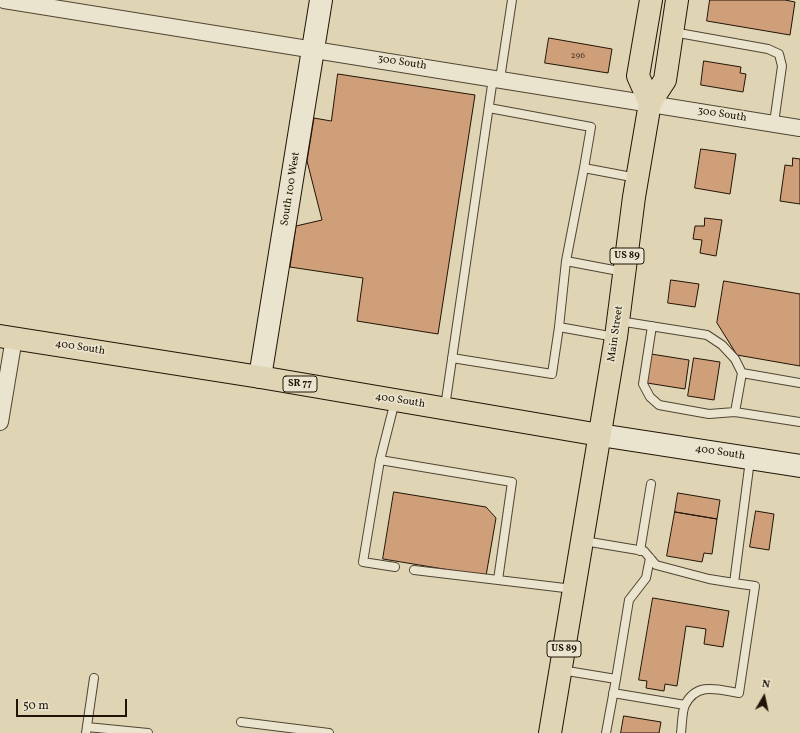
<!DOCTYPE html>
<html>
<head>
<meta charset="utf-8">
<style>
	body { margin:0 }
	#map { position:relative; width:800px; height:733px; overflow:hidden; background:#dfd5b4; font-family:Vollkorn,serif }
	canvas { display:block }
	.north { position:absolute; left:744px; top:677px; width:40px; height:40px; -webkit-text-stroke:3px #eae4ce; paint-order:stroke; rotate:9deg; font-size:11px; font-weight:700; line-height:16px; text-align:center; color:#211407 }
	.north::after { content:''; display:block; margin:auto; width:14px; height:18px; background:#211407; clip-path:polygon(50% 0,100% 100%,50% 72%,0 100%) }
	.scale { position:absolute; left:16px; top:699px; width:111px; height:18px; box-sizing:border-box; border:2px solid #211407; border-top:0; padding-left:5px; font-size:12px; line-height:14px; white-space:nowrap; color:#211407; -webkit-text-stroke:3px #eae4ce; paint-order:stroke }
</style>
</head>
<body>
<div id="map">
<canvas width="800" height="733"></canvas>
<div class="north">N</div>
<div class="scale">50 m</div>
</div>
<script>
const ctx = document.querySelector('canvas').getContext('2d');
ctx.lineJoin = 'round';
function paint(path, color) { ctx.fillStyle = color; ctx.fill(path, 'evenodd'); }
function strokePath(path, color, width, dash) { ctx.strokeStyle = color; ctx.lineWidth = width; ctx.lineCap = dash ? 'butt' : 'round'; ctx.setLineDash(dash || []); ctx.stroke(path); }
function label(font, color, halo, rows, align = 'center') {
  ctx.font = font + ' Vollkorn,serif'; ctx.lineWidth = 3.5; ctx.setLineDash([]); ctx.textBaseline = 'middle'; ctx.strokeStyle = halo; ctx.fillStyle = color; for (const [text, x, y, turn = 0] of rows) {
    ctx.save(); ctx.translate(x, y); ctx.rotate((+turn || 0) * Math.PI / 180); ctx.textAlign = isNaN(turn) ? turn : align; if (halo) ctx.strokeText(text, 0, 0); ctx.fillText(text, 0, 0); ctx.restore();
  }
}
const building = new Path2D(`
	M 710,0 L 785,0 L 795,2 L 790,35 L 707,21 Z
	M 549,38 L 612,49 L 608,73 L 545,63 Z
	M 704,61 L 741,67 L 740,73 L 746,74 L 743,92 L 701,85 Z
	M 338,74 L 475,95 L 438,334 L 357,321 L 363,278 L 290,267 L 296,226 L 322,220 L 307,161 L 314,118 L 331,121 Z
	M 701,149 L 736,154 L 730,194 L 695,188 Z
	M 793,158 L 800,159 L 800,204 L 780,201 L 785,165 L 792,166 Z
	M 705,218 L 722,220 L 716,256 L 700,253 L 702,240 L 693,239 L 695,226 L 704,226 Z
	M 671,280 L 699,284 L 695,307 L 668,303 Z
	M 724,281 L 800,294 L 800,366 L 737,355 L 717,323 Z
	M 651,354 L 689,360 L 685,389 L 647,383 Z
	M 694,358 L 720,362 L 714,400 L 688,396 Z
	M 394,492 L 486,507 L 496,518 L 486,576 L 383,559 Z
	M 678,493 L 720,500 L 717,519 L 675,512 Z
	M 756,511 L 774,514 L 769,550 L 750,547 Z
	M 675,512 L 717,519 L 712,554 L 704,553 L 702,562 L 667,556 Z
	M 653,598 L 729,611 L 723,647 L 704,644 L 706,629 L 686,626 L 677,686 L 665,684 L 664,691 L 646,688 L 647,681 L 639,680 Z
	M 624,716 L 661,722 L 659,733 L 621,733 Z`);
paint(building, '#cf9f7a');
strokePath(building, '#211407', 1);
const lane = new Path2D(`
	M 673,32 L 768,49 L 779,54 L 782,66 L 774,123
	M 500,79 L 512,0
	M 489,108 L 591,127 L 584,168
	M 624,272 L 566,261 L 584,168 L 637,178
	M 619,321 L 707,335 L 722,345 L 735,359 L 742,373 L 735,412
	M 652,326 L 643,384 L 650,397 L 659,405 L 709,414 L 735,412 L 800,422
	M 559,327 L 566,261
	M 452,358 L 552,374 L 559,327 L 615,337
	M 742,373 L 800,383
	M 395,401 L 380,460 L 512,482 L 498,580 L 573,589
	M 445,407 L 493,78
	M 380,460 L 363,562 L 395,567
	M 584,541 L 644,551 L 656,565 L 709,579 L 734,583 L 750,460
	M 640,551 L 651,484
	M 414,570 L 498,580
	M 561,670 L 616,679 L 629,600 L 646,578 L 650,558
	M 613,693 L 685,705
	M 241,722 L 329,733
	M 87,727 L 148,733
	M 86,733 L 94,678
	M 606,733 L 616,679
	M 681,733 C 682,725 682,711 685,705 C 697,681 719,690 739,693 L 755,586 L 734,583`);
const street = new Path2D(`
	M 4,0 L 800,128
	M 0,422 L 14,338`);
const secondary = new Path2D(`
	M 260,377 L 321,0
	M 600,435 L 800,466`);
const primary = new Path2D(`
	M 650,103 L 638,76 L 651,0
	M 0,336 L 260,377 L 600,435
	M 550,733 L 616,337 L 634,197 L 650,103 L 665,80 L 677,0`);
strokePath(lane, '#504432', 10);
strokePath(street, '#504432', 18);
strokePath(secondary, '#211407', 24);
strokePath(primary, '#211407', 24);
strokePath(lane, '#eae4ce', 8);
strokePath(street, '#eae4ce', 16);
strokePath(secondary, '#eae4ce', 22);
strokePath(primary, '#dfd5b4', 22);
label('9px', '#4c3724', null, [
	["296",578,56]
]);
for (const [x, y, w] of [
	[627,256,34],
	[300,384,34],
	[564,649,34]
]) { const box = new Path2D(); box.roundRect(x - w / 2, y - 8, w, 16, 3); ctx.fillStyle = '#eae4ce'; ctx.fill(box); strokePath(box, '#211407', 1); }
label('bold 10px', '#211407', null, [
	["US 89",627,256],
	["SR 77",300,384],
	["US 89",564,649]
]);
label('11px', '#211407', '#eae4ce', [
	["300 South",402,63,9],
	["300 South",722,115,9],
	["South 100 West",291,189,-81],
	["Main Street",616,334,-82],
	["400 South",80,348,9],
	["400 South",400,401,9],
	["400 South",720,453,9]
]);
</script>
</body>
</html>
